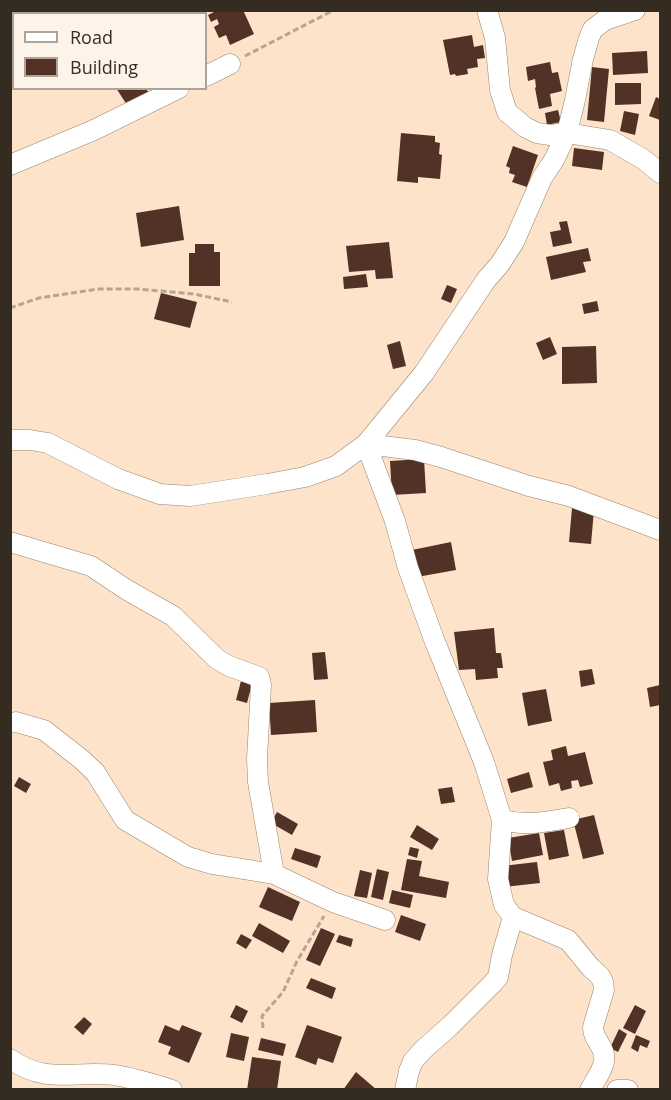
<!DOCTYPE html>
<html>
<head>
<meta charset="utf-8">
<style>
	body { margin:0 }
	#map { position:relative; width:671px; height:1100px; overflow:hidden; background:#fde3c9; font-family:"Open Sans",sans-serif }
	canvas { display:block }
	.frame { position:absolute; inset:0; border:12px solid #342b21; pointer-events:none }
	.legend { position:absolute; left:12px; top:12px; width:195px; height:78px; box-sizing:border-box; background:#fef3e9; border:2px solid #ada399; margin:0; padding:8px 10px; list-style:none; font-size:18px; color:#342b21 }
	.legend li { display:flex; align-items:center; gap:12px; height:30px }
	.legend b { width:30px; border:2px solid #ada399 }
</style>
</head>
<body>
<div id="map">
<canvas width="671" height="1100"></canvas>
<div class="frame"></div>
<ul class="legend">
<li><b style="height:8px;background:#fff"></b>Road</li>
<li><b style="height:16px;background:#523127"></b>Building</li>
</ul>
</div>
<script>
const ctx = document.querySelector('canvas').getContext('2d');
ctx.lineJoin = 'round';
function paint(path, color) { ctx.fillStyle = color; ctx.fill(path, 'evenodd'); }
function strokePath(path, color, width, dash) { ctx.strokeStyle = color; ctx.lineWidth = width; ctx.lineCap = dash ? 'butt' : 'round'; ctx.setLineDash(dash || []); ctx.stroke(path); }
paint(new Path2D(`
	M 82,10 L 109,10 L 110,14 L 83,14 Z
	M 174,10 L 196,10 L 197,14 L 175,14 Z
	M 218,10 L 243,10 L 254,34 L 230,45 L 226,35 L 219,38 L 214,27 L 219,24 L 217,19 L 211,22 L 208,15 Z
	M 472,35 L 474,47 L 483,45 L 485,58 L 477,59 L 478,67 L 467,69 L 468,74 L 456,76 L 455,74 L 450,75 L 443,40 Z
	M 647,51 L 648,73 L 613,75 L 612,53 Z
	M 550,62 L 552,73 L 558,72 L 562,91 L 550,94 L 552,106 L 539,109 L 535,88 L 536,87 L 535,79 L 528,81 L 526,67 Z
	M 592,67 L 609,69 L 604,122 L 587,120 Z
	M 615,83 L 641,83 L 641,104 L 615,105 Z
	M 116,88 L 146,88 L 149,94 L 129,108 Z
	M 656,97 L 660,99 L 660,120 L 649,116 Z
	M 558,110 L 561,122 L 547,125 L 545,113 Z
	M 624,111 L 639,114 L 635,135 L 620,131 Z
	M 401,133 L 435,136 L 435,142 L 440,143 L 439,154 L 442,155 L 440,179 L 418,177 L 418,183 L 397,181 Z
	M 513,146 L 538,155 L 527,187 L 512,182 L 515,175 L 509,173 L 510,168 L 506,166 Z
	M 574,148 L 604,152 L 602,170 L 572,166 Z
	M 179,206 L 184,240 L 141,247 L 136,213 Z
	M 567,221 L 572,243 L 553,247 L 550,232 L 561,230 L 559,222 Z
	M 389,242 L 393,278 L 376,279 L 375,270 L 349,272 L 346,246 Z
	M 195,244 L 214,244 L 214,252 L 220,252 L 220,286 L 189,286 L 189,253 L 195,253 Z
	M 588,248 L 591,261 L 583,262 L 586,272 L 551,280 L 546,257 Z
	M 366,274 L 368,287 L 344,289 L 343,277 Z
	M 447,285 L 457,289 L 451,303 L 441,299 Z
	M 161,293 L 197,302 L 190,328 L 154,319 Z
	M 597,301 L 599,311 L 584,314 L 582,304 Z
	M 550,337 L 557,354 L 543,360 L 536,343 Z
	M 400,341 L 406,366 L 393,369 L 387,345 Z
	M 596,346 L 597,383 L 562,384 L 562,347 Z
	M 424,459 L 426,493 L 392,495 L 390,461 Z
	M 572,508 L 594,510 L 591,544 L 569,542 Z
	M 451,542 L 456,570 L 417,577 L 412,550 Z
	M 494,628 L 496,653 L 501,653 L 503,668 L 497,668 L 498,678 L 476,680 L 475,669 L 459,670 L 454,632 Z
	M 325,652 L 328,679 L 314,680 L 312,653 Z
	M 592,669 L 595,684 L 581,687 L 579,671 Z
	M 241,681 L 252,684 L 247,703 L 236,700 Z
	M 660,685 L 660,705 L 650,707 L 647,688 Z
	M 546,689 L 552,721 L 528,726 L 522,693 Z
	M 315,700 L 317,732 L 271,735 L 269,703 Z
	M 566,746 L 568,756 L 585,752 L 593,784 L 580,787 L 578,780 L 571,781 L 572,788 L 561,791 L 559,783 L 549,786 L 543,762 L 553,760 L 551,750 Z
	M 529,772 L 533,787 L 511,793 L 507,779 Z
	M 19,777 L 31,784 L 26,793 L 14,786 Z
	M 452,787 L 455,802 L 441,804 L 438,789 Z
	M 277,812 L 298,824 L 292,835 L 271,823 Z
	M 594,815 L 604,854 L 583,859 L 573,820 Z
	M 417,825 L 439,839 L 432,850 L 410,837 Z
	M 564,830 L 569,856 L 549,860 L 544,833 Z
	M 539,833 L 543,855 L 512,861 L 508,838 Z
	M 410,847 L 419,849 L 417,858 L 408,855 Z
	M 295,848 L 321,856 L 317,868 L 291,859 Z
	M 407,859 L 422,861 L 419,876 L 449,882 L 446,898 L 401,890 Z
	M 537,862 L 540,883 L 504,887 L 502,866 Z
	M 377,869 L 389,872 L 383,900 L 371,897 Z
	M 360,870 L 372,873 L 367,898 L 354,896 Z
	M 268,887 L 300,902 L 292,921 L 259,907 Z
	M 392,890 L 413,895 L 410,908 L 389,903 Z
	M 401,915 L 426,924 L 420,941 L 395,932 Z
	M 259,923 L 290,941 L 283,953 L 252,936 Z
	M 321,928 L 335,934 L 320,966 L 306,960 Z
	M 241,934 L 252,940 L 246,949 L 236,943 Z
	M 339,935 L 353,939 L 351,947 L 336,942 Z
	M 311,978 L 336,988 L 332,999 L 306,988 Z
	M 236,1005 L 248,1011 L 242,1023 L 230,1017 Z
	M 635,1005 L 646,1011 L 635,1034 L 623,1028 Z
	M 84,1017 L 92,1024 L 83,1035 L 74,1027 Z
	M 165,1025 L 179,1031 L 182,1025 L 202,1033 L 189,1063 L 168,1054 L 171,1047 L 158,1042 Z
	M 307,1025 L 342,1037 L 333,1063 L 318,1058 L 316,1065 L 295,1057 Z
	M 619,1029 L 627,1034 L 618,1052 L 610,1048 Z
	M 231,1033 L 249,1037 L 244,1061 L 226,1057 Z
	M 636,1035 L 650,1041 L 647,1048 L 640,1045 L 638,1052 L 631,1048 Z
	M 261,1038 L 286,1044 L 283,1056 L 258,1050 Z
	M 252,1057 L 281,1061 L 277,1090 L 247,1090 Z
	M 356,1072 L 377,1090 L 343,1090 Z`), '#523127');
const minor = new Path2D(`
	M 487,10 L 495,38 L 500,90 L 507,112 L 525,127 L 537,133 L 550,135 L 567,133 L 610,140 L 643,159 L 660,173
	M 206,76 L 230,64
	M 10,165 L 94,130 L 179,88
	M 10,440 L 30,440 L 48,443 L 118,479 L 160,494 L 190,496 L 267,484 L 305,477 L 336,466 L 366,444 L 424,373 L 486,280 L 500,264 L 514,242 L 542,178 L 554,160 L 567,133 L 575,100 L 583,59 L 589,38 L 593,29 L 605,20 L 635,10
	M 10,542 L 91,566 L 127,590 L 173,616 L 217,659 L 229,666 L 259,677 L 261,685 L 257,759 L 258,782 L 274,874
	M 10,723 L 16,722 L 44,730 L 81,759 L 95,772 L 125,820 L 188,857 L 212,864 L 274,874 L 333,902 L 385,920
	M 569,818 C 545,822 526,826 502,820 L 484,762 L 435,642 L 408,568 L 395,521 L 366,444 L 415,450 L 441,457 L 529,486 L 569,496 L 660,530
	M 502,820 L 498,879 L 504,905 L 513,917 L 568,940 L 591,968 L 600,976 L 603,982 L 604,990 L 593,1027 C 593,1035 596,1038 600,1045 C 611,1062 598,1074 590,1090
	M 10,1059 C 47,1085 74,1070 114,1075 C 134,1078 153,1084 172,1090
	M 405,1090 L 409,1071 L 413,1061 L 424,1049 L 450,1026 L 494,982 L 498,977 L 502,955 L 513,917
	M 617,1090 L 628,1090`);
strokePath(minor, '#9a836b', 21);
strokePath(new Path2D(`
	M 245,56 L 334,10
	M 10,308 L 39,298 L 98,289 L 138,289 L 194,294 L 232,302
	M 263,1028 L 262,1016 L 283,992 L 297,961 L 324,916`), '#b8a48f', 3, [6, 3]);
strokePath(minor, '#fff', 20);
</script>
</body>
</html>
